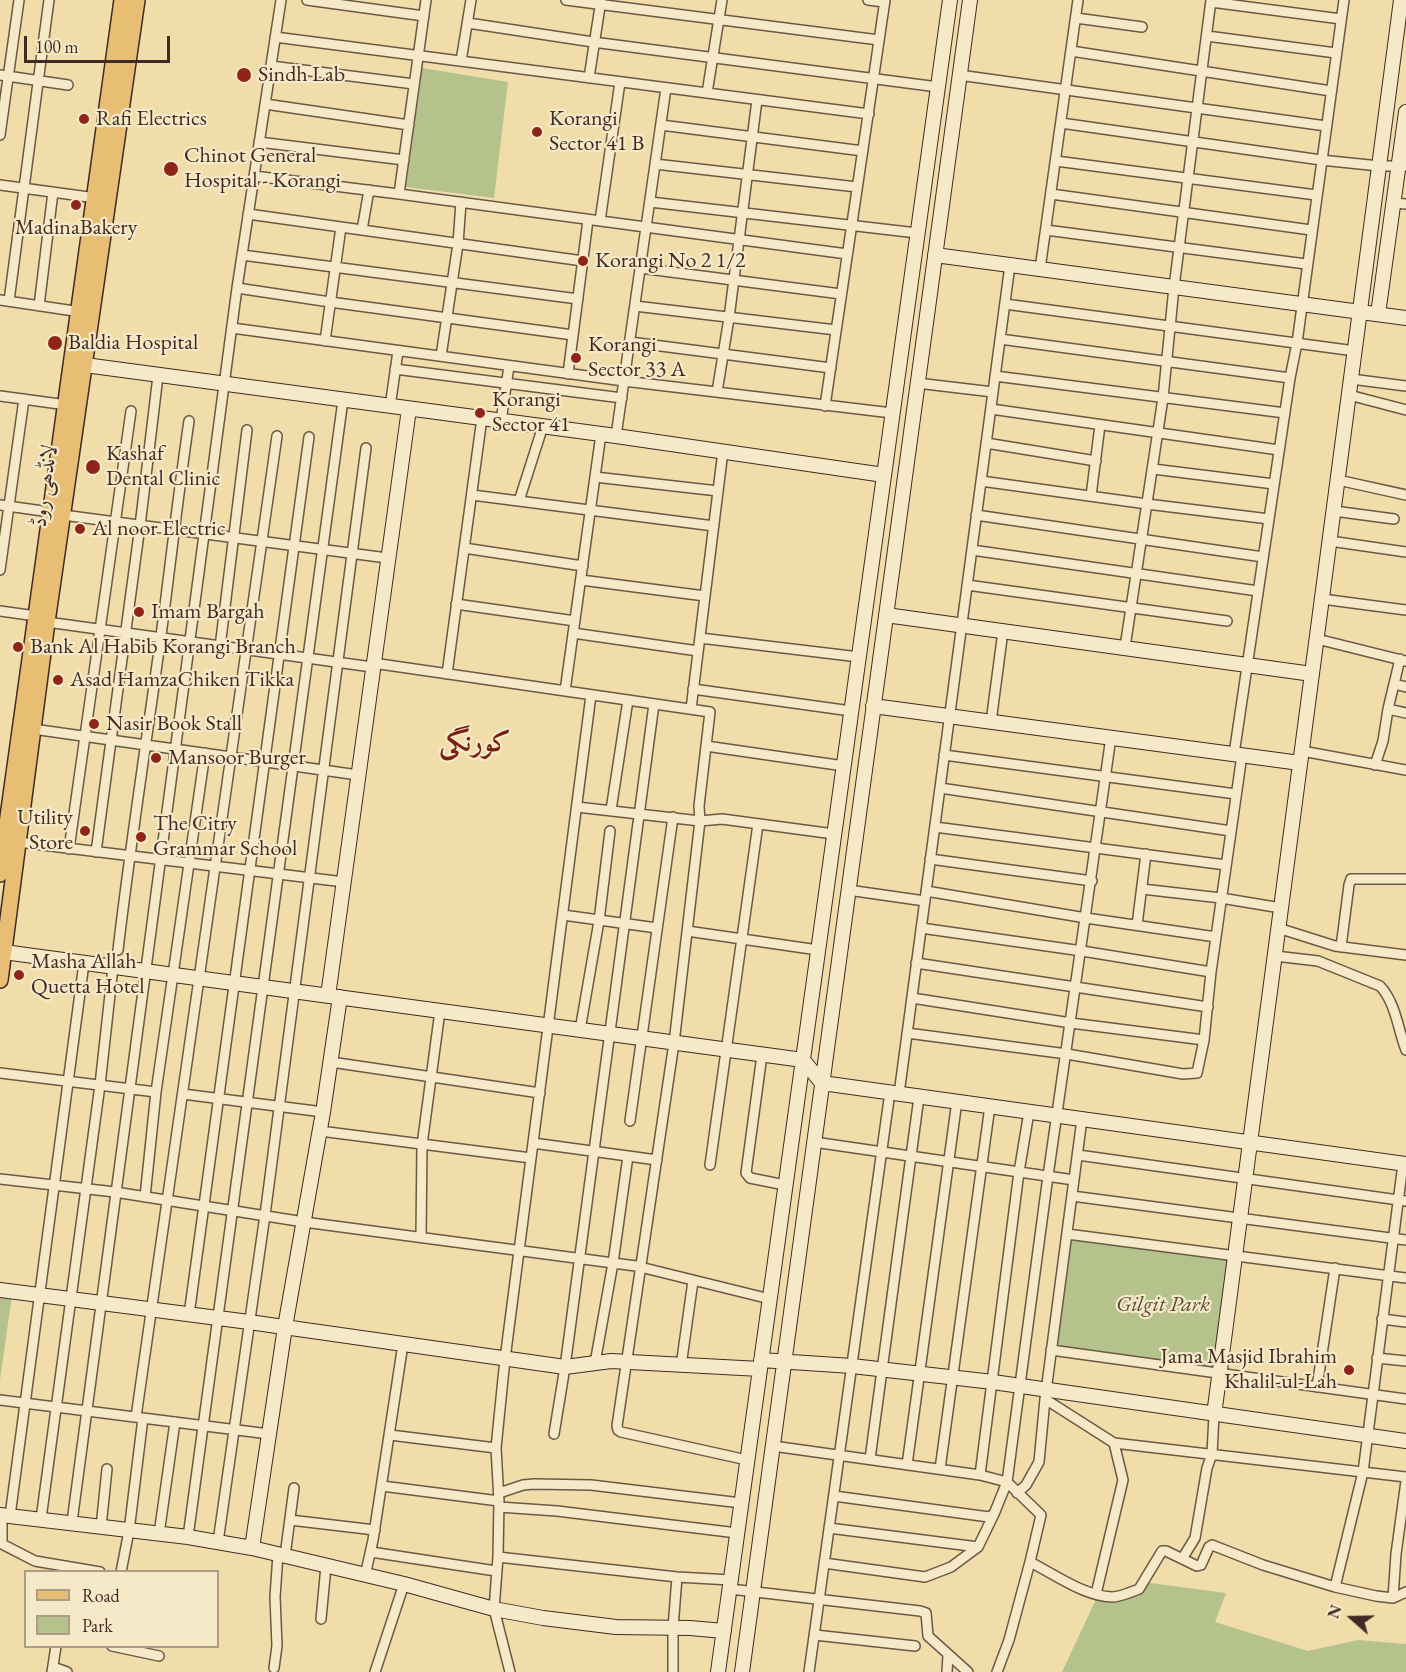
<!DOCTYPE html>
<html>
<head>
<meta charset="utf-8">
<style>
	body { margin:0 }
	#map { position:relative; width:1406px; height:1672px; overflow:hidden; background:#f0ddaa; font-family:"EB Garamond",serif }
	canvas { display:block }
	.legend { position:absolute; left:24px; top:1570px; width:195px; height:78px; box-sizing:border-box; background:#f5e9c8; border:2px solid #ad9d86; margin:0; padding:8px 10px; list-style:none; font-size:18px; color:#402b24 }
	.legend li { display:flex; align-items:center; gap:12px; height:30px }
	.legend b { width:30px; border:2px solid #ad9d86 }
	.north { position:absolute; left:1322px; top:1588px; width:60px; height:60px; -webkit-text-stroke:4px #f5e9c8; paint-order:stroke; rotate:290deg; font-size:16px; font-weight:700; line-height:24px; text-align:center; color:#402b24 }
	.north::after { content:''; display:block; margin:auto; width:21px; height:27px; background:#402b24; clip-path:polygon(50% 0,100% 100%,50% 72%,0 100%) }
	.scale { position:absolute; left:24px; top:36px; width:146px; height:27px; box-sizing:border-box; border:3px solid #402b24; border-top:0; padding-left:8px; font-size:18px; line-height:21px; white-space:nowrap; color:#402b24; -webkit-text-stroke:4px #f5e9c8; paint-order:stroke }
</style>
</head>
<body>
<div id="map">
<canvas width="1406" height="1672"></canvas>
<ul class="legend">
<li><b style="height:8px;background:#e8be75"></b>Road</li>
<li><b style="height:16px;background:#b5c28c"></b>Park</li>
</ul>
<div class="north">N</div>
<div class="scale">100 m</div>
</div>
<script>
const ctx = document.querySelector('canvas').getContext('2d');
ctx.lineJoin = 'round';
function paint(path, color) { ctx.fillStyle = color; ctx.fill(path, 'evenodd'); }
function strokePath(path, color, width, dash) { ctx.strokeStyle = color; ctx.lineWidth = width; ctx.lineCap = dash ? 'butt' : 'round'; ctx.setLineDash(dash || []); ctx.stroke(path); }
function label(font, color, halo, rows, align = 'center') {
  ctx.font = font + ' "EB Garamond",Amiri,serif'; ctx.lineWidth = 4.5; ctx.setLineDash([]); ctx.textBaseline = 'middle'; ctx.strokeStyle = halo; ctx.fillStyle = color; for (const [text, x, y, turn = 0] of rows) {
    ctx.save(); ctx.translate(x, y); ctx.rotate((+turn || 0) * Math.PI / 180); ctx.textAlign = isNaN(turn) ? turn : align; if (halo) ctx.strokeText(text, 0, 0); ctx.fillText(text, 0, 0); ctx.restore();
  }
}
paint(new Path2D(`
	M 422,68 L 508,82 L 494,198 L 406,187 Z
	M 1067,1234 L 1235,1254 L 1220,1372 L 1051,1350 Z
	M 0,1293 L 12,1295 L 0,1380 Z
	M 1143,1582 L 1226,1593 L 1215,1622 L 1308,1651 L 1358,1640 L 1406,1644 L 1406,1672 L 1062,1672 L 1097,1597 L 1110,1600 Z`), '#b5c28c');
const street = new Path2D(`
	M 307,0 L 424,16
	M 566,0 L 879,40
	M 868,0 L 884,2
	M 1211,2 L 1341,19
	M 1076,18 L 1142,27
	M 468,23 L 593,42 L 938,87
	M 1207,36 L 1336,53
	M 275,37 L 869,114
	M 1071,51 L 1331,91
	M 461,61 L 471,0
	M 271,66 L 414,84
	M 0,75 L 68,85
	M 959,75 L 1326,126
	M 589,78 L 601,0
	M 707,93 L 722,0
	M 265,104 L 409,125
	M 1061,123 L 1321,160 L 1379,166 L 1406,166
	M 661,125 L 863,151
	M 0,135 L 19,0
	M 259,142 L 404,160
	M 1056,161 L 1316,195
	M 655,164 L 857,187
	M 254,176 L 399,194 L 847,254
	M 0,185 L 96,198
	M 399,194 L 426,0
	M 1051,194 L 1311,230
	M 650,202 L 917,233
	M 1394,203 L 1406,204
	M 248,214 L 583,261
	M 600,221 L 620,82
	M 362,230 L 369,190
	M 1046,230 L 1306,264
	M 242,255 L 578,299
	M 640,268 L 841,294
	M 1040,269 L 1078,0
	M 237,288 L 330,302 L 573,335
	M 0,300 L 81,312
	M 9,301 L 49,0
	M 1005,304 L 1355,351
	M 39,306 L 53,192
	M 635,306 L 836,330
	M 232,328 L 624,381 L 892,413
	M 1000,339 L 1290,378
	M 325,341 L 341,227
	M 630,342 L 831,368
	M 441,356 L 458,244 L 461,202
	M 395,369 L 622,398
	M 568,374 L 588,220
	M 995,376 L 1285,413
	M 1351,379 L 1406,386
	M 917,383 L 993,392
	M 717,392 L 729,318 L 757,100
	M 1349,395 L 1406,410
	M 0,396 L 67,405
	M 825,406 L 885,0
	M 390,407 L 398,351
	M 991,409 L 1279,450
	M 501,421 L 509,366
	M 616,436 L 666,88
	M 986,443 L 1096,461
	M 1153,469 L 1274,484
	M 595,477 L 718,491
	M 1338,480 L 1406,495
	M 981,481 L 1147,504 L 1269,519
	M 472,495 L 714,526
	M 1091,496 L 1100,425
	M 519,501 L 543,426
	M 0,505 L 50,512
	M 1334,511 L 1394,519
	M 63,515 L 387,558
	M 976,515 L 1263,557
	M 1330,541 L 1406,552
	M 464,548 L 583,566
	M 972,550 L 1258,591
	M 0,570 L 24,399
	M 581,580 L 705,596
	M 967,585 L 1227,621
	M 1322,599 L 1406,610
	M 456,604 L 575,621
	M 0,611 L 36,616
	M 47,622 L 372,667
	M 573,633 L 698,651
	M 700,638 L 859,657
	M 1317,639 L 1405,661
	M 220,647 L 247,430
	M 1125,647 L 1163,398 L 1174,287 L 1211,0
	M 373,663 L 710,712 L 699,806 L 700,821 L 674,1043 L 617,1426 L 618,1430 L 621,1432 L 747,1460
	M 447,674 L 482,418
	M 1394,684 L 1406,687
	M 693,689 L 851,711
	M 565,691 L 601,434
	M 691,709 L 723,451
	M 1388,709 L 1406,713
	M 991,722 L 1003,631
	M 33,729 L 358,775
	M 706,746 L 844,766
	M 1302,751 L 1406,770
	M 1234,754 L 1290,378 L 1297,343 L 1344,0
	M 944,755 L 1236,794
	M 1375,765 L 1383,741 L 1388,709 L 1400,659
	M 940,788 L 1231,831
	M 577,807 L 700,821 L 722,819 L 834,834
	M 611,810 L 628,700
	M 935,827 L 1226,865
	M 18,842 L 344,882
	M 69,849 L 131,411
	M 96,852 L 140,526 L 158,376
	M 930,859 L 1092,881
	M 1142,889 L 1221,898 L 1281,908
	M 848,890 L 925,901
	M 926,891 L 1086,918 L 1216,937
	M 563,915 L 657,928
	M 1137,925 L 1146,854
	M 921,928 L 1082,951 L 1211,972
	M 1278,928 L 1335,946 L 1406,955
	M 687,931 L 818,950
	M 1341,947 L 1349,885 L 1351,879 L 1406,879
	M 118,950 C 130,847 146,745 160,643 C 170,569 178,495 189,421
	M 1275,956 L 1318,961 L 1380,986 C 1396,1003 1398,1030 1406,1050
	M 916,963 L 1208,1007
	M 912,998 L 1071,1023 L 1204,1040
	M 580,1030 L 599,921 L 610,831
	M 907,1033 L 1067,1054 L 1183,1074 L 1197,1073 L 1204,1040 L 1211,972 L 1242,755
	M 762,1055 L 746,1173 L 750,1178 L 785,1185
	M 331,1062 L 540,1093
	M 0,1073 L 156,1092
	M 183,1094 L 323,1112
	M 899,1094 L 1010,265
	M 630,1121 L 673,817
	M 320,1131 L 531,1158
	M 814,1142 L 1074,1180
	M 533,1143 L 657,1160
	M 1078,1155 L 1406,1201
	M 710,1165 L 758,824
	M 0,1179 L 115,1192 L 304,1222 L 636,1266 L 770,1299
	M 1072,1196 L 1406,1240
	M 145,1197 L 156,1092 L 205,753
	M 1067,1234 L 1406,1278
	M 421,1237 L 422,1145 L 440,1011
	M 189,1315 L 309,437
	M 1382,1319 L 1406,1322
	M 1051,1350 L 1406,1399
	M 1377,1358 L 1406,1361
	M 595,1363 L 613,1263 L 628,1156
	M 681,1366 L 693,1281
	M 1317,1387 L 1335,1268
	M 1045,1399 L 1114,1443 L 1406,1477
	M 0,1400 L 269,1434
	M 136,1417 L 277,436
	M 554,1434 L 565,1367 L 654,704
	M 390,1435 L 496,1448
	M 773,1446 L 980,1475 L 1007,1482 L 1041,1515 L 1030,1562 C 1054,1574 1084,1596 1112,1597 C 1120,1597 1131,1592 1139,1589 L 1162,1551 L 1166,1551 L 1197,1566 L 1201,1565 L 1209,1547 L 1212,1545 L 1263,1565 L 1335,1587 L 1376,1596 L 1393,1598 L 1406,1592
	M 870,1459 L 919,1097
	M 907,1465 L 957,1101
	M 940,1469 L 990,1106
	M 980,1475 L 1019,1172 L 1029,1112
	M 382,1486 L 499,1501
	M 499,1493 L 523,1485 L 534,1484 L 591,1485 L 741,1503
	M 1017,1493 L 1026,1485 L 1039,1462 L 1045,1399 L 1082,1119
	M 834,1496 L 989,1517 L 994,1514 L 1007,1482 L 1048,1176 L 1111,737
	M 499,1507 L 557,1511 L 737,1533
	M 2,1515 L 2,1544 L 35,1561 L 100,1572
	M 10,1516 L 84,963
	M 41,1519 L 100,1085 L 113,967
	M 290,1520 L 375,1530
	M 72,1522 L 237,288 L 281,0
	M 101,1527 L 107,1469
	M 829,1528 L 978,1547
	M 159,1534 L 175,1422
	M 188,1537 L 343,400
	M 218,1542 L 265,1215 L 366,448
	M 371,1552 L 496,1571
	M 285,1556 L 294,1488
	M 498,1557 L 677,1577 L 731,1580
	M 1182,1559 L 1195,1538 L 1207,1468 L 1212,1454 L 1214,1415
	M 824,1563 L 925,1577 L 951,1567 L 978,1547 L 994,1514
	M 121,1572 L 129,1531 L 143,1418
	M 365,1576 L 373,1540 L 403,1344
	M 1335,1587 L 1363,1472 L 1403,1164
	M 730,1589 L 920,1611 L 926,1613 L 928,1636 L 968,1672
	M 1096,1594 L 1123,1480 L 1114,1443
	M 1393,1598 L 1396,1554 L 1406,1481
	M 321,1619 L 326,1566
	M 815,1635 L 915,1646
	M 112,1646 L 159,1656
	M 53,1667 L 67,1672
	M 274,1668 L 277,1646 L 275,1597 L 278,1554
	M 52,1672 L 56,1646
	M 375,1672 L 404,1584
	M 510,1672 L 494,1609 L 498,1557 L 499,1501 L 496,1448 L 505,1359 L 591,695
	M 673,1672 L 673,1628 L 677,1577
	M 809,1672 L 890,1092
	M 947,1672 L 948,1655
	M 997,1672 L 1009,1640 L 1030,1562`);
const secondary = new Path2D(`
	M 935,255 L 1406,318
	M 1378,314 L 1406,112
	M 85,365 L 616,436 L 884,475
	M 886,615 L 1312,674
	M 873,706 L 1300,763
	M 4,952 L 803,1060 L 822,1083 L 1406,1164
	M 328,996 L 409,409
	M 0,1290 L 249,1322 L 565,1367 L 611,1361 L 760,1369
	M 761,1360 L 852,1366 L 993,1382 L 1406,1441
	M 1214,1415 L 1401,0
	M 0,1515 L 188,1537 L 252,1548 L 404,1584 L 494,1609 L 543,1618 L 616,1627 L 690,1628 L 724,1631
	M 252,1548 L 285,1327 L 323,1112 L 340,997
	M 718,1672 L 950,0
	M 742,1672 L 970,0`);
const primary = new Path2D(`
	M 0,874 C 41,583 84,292 122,0
	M 0,980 L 47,622 L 137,0`);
strokePath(street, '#6c5846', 12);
strokePath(secondary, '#402b24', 16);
strokePath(primary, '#402b24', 18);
strokePath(street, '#f5e9c8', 9);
strokePath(secondary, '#f5e9c8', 14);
strokePath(primary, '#e8be75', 15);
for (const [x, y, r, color] of [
	[244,75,8,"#8f2418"],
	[84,119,6,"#8f2418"],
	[537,132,6,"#8f2418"],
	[171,169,8,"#8f2418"],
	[76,205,6,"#8f2418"],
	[583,261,6,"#8f2418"],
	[55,343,8,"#8f2418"],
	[576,358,6,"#8f2418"],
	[480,413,6,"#8f2418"],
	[93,467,8,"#8f2418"],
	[80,529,6,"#8f2418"],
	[139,612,6,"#8f2418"],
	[18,647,6,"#8f2418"],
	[58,680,6,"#8f2418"],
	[94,724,6,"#8f2418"],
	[156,758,6,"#8f2418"],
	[85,831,6,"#8f2418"],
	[141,837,6,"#8f2418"],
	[19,975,6,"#8f2418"],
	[1349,1370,6,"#8f2418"]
]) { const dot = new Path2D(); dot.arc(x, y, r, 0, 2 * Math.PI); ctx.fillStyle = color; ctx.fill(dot); strokePath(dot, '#f5e9c8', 2); }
label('22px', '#402b24', '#f5e9c8', [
	["Sindh Lab",258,75],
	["Rafi Electrics",96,119],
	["Korangi",549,119],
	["Sector 41 B",549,144],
	["Chinot General",184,156],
	["Hospital - Korangi",184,181],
	["MadinaBakery",76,228,"center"],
	["Korangi No 2 1/2",595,261],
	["Baldia Hospital",68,343],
	["Korangi",588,345],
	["Sector 33 A",588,370],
	["Korangi",492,400],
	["Sector 41",492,425],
	["Kashaf",106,454],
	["Dental Clinic",106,479],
	["Al noor Electric",92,529],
	["Imam Bargah",151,612],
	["Bank Al Habib Korangi Branch",30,647],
	["Asad HamzaChiken Tikka",70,680],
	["Nasir Book Stall",106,724],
	["Mansoor Burger",168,758],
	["Utility",73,818,"right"],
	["Store",73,843,"right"],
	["The Citry",153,824],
	["Grammar School",153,849],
	["Masha Allah",31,962],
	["Quetta Hotel",31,987],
	["Jama Masjid Ibrahim",1337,1357,"right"],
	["Khalil-ul-Lah",1337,1382,"right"]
], 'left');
label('22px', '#402b24', '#f5e9c8', [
	["لانڈھی روڈ",45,486,-82]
]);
label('italic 22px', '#574939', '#f5e9c8', [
	["Gilgit Park",1163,1305]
]);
label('bold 28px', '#7a1f14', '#f5e9c8', [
	["کورنگی",475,743]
]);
</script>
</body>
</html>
